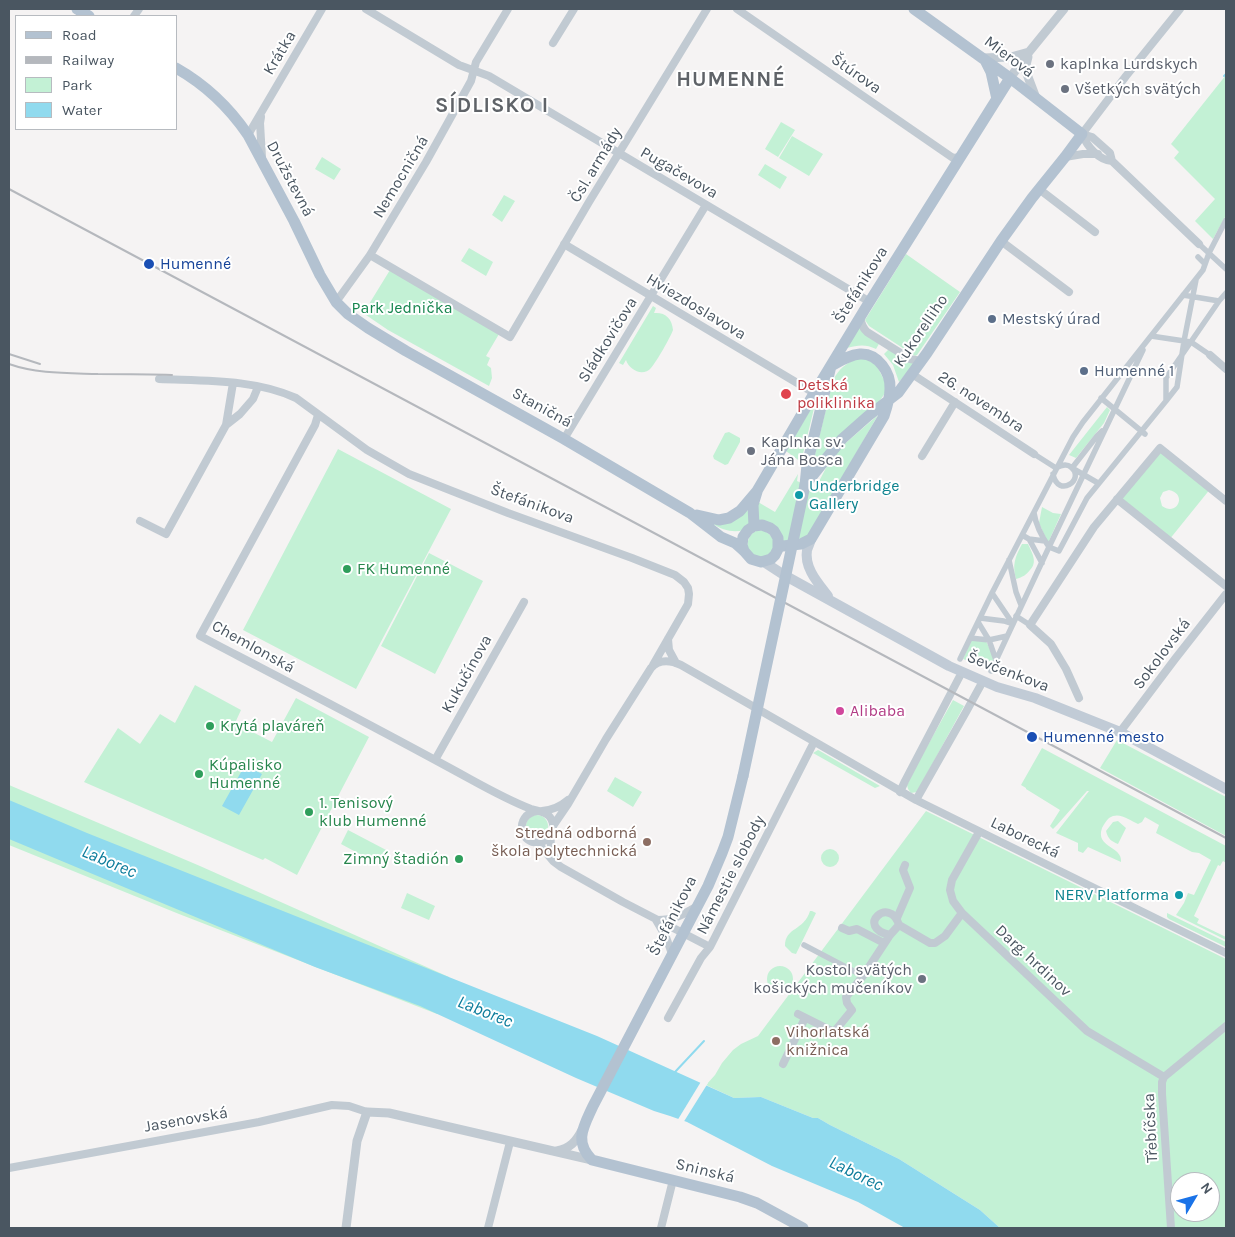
<!DOCTYPE html>
<html>
<head>
<meta charset="utf-8">
<style>
	body { margin:0 }
	#map { position:relative; width:1235px; height:1237px; overflow:hidden; background:#f5f3f3; font-family:Karla,sans-serif }
	canvas { display:block }
	.frame { position:absolute; inset:0; border:10px solid #4a5661; pointer-events:none }
	.legend { position:absolute; left:15px; top:15px; width:162px; height:115px; box-sizing:border-box; background:#fff; border:1px solid #b7bbc0; margin:0; padding:6px 9px; list-style:none; font-size:15px; color:#4a5661 }
	.legend li { display:flex; align-items:center; gap:10px; height:25px }
	.legend b { width:25px; border:1px solid #b7bbc0 }
	.north { position:absolute; left:1170px; top:1172px; width:50px; height:50px; box-sizing:border-box; background:#fff; border:1px solid #b7bbc0; border-radius:50%; rotate:53deg; font-size:14px; font-weight:700; line-height:20px; text-align:center; color:#4a5661 }
	.north::after { content:''; display:block; margin:auto; width:18px; height:22px; background:#1a73e8; clip-path:polygon(50% 0,100% 100%,50% 72%,0 100%) }
</style>
</head>
<body>
<div id="map">
<canvas width="1235" height="1237"></canvas>
<div class="frame"></div>
<ul class="legend">
<li><b style="height:6px;background:#b3c2d1"></b>Road</li>
<li><b style="height:6px;background:#b5b8bd"></b>Railway</li>
<li><b style="height:14px;background:#c3f1d5"></b>Park</li>
<li><b style="height:14px;background:#90daee"></b>Water</li>
</ul>
<div class="north">N</div>
</div>
<script>
const ctx = document.querySelector('canvas').getContext('2d');
ctx.lineJoin = 'round';
function paint(path, color) { ctx.fillStyle = color; ctx.fill(path, 'evenodd'); }
function strokePath(path, color, width, dash) { ctx.strokeStyle = color; ctx.lineWidth = width; ctx.lineCap = dash ? 'butt' : 'round'; ctx.setLineDash(dash || []); ctx.stroke(path); }
function label(font, color, halo, rows, align = 'center') {
  ctx.font = font + ' Karla,sans-serif'; ctx.lineWidth = 4; ctx.setLineDash([]); ctx.textBaseline = 'middle'; ctx.strokeStyle = halo; ctx.fillStyle = color; for (const [text, x, y, turn = 0] of rows) {
    ctx.save(); ctx.translate(x, y); ctx.rotate((+turn || 0) * Math.PI / 180); ctx.textAlign = isNaN(turn) ? turn : align; if (halo) ctx.strokeText(text, 0, 0); ctx.fillText(text, 0, 0); ctx.restore();
  }
}
paint(new Path2D(`
	M 1226,75 L 1226,215 L 1213,239 L 1195,221 L 1215,199 L 1174,158 L 1179,152 L 1171,144 Z
	M 781,122 L 795,130 L 778,157 L 765,149 Z
	M 792,136 L 823,154 L 809,176 L 779,158 Z
	M 322,157 L 341,169 L 334,180 L 315,169 Z
	M 765,164 L 787,177 L 780,189 L 758,175 Z
	M 504,195 L 515,201 L 502,222 L 492,215 Z
	M 469,248 L 493,262 L 486,276 L 461,261 Z
	M 906,254 L 960,292 L 917,355 L 915,356 L 869,326 L 865,320 Z
	M 390,270 L 499,334 L 486,356 L 490,358 L 487,365 L 491,368 L 492,378 L 489,386 L 388,330 L 366,315 L 366,309 Z
	M 653,306 L 656,308 L 654,313 C 665,312 672,318 673,330 C 670,338 657,361 651,368 C 643,377 629,370 626,360 L 623,365 L 619,363 Z
	M 859,326 L 880,342 L 876,349 C 866,344 858,345 847,348 Z
	M 889,349 L 909,362 L 915,363 L 899,382 L 893,365 L 884,354 Z
	M 858,358 L 867,359 L 877,366 L 885,382 L 885,393 L 879,402 L 810,475 L 833,380 C 840,368 845,364 858,358 Z
	M 816,400 L 801,462 L 786,451 Z
	M 1107,407 L 1110,410 L 1104,423 L 1076,458 L 1069,455 Z
	M 878,415 L 808,537 L 782,542 L 758,523 L 758,502 L 775,512 L 798,474 L 797,481 L 815,489 L 827,466 L 841,447 Z
	M 729,432 L 740,438 L 740,442 L 728,464 L 725,465 L 714,459 L 713,456 L 725,433 Z
	M 1160,448 L 1211,488 L 1169,540 L 1117,499 ZM 1169,490 C 1188,494 1177,517 1162,506 L 1160,498 L 1163,492 Z
	M 338,449 L 451,509 L 356,689 L 243,630 Z
	M 1042,507 L 1053,513 L 1061,514 L 1048,543 L 1039,523 Z
	M 746,511 L 748,511 L 752,521 L 744,530 C 733,533 722,530 713,524 Z
	M 759,530 C 768,531 771,535 775,543 L 770,555 L 757,558 L 747,548 C 748,539 749,533 759,530 Z
	M 1022,544 L 1028,544 C 1032,553 1038,562 1030,570 C 1026,575 1023,577 1016,579 C 1012,565 1015,557 1022,544 Z
	M 429,553 L 483,581 L 435,674 L 381,646 Z
	M 972,639 L 986,641 L 994,658 L 989,669 L 963,659 Z
	M 195,685 L 241,710 L 235,723 L 272,742 L 296,698 L 369,737 L 297,875 L 265,858 L 263,860 L 84,782 L 118,728 L 140,744 L 160,714 L 175,723 Z
	M 953,700 L 964,706 L 917,792 L 911,793 L 908,789 L 907,785 L 916,766 Z
	M 1117,740 L 1226,797 L 1226,836 L 1100,768 Z
	M 1042,748 L 1226,846 L 1226,863 L 1223,861 L 1220,866 L 1218,865 L 1194,916 L 1199,919 L 1197,923 L 1226,937 L 1226,940 L 1176,915 L 1184,903 L 1188,893 L 1194,895 L 1211,860 L 1199,853 L 1192,852 L 1156,833 L 1159,825 L 1145,817 L 1142,822 L 1138,824 C 1129,820 1119,811 1109,818 C 1106,821 1104,824 1102,828 C 1095,848 1123,846 1121,862 L 1088,847 L 1083,853 L 1078,851 L 1078,843 L 1056,833 L 1089,791 L 1087,791 L 1057,825 L 1053,829 L 1050,826 L 1060,810 L 1026,789 L 1026,788 L 1021,785 Z
	M 818,750 L 820,751 L 880,786 L 875,788 L 813,753 Z
	M 615,777 L 642,792 L 633,807 L 607,791 Z
	M 9,785 L 200,866 L 449,977 L 437,1014 L 179,914 L 9,845 Z
	M 926,811 L 1226,959 L 1226,1228 L 1000,1228 L 980,1210 L 899,1159 L 830,1125 L 818,1118 L 813,1118 L 761,1097 L 734,1098 L 706,1085 L 715,1075 L 722,1063 L 733,1050 L 741,1044 L 758,1036 ZM 1180,1182 L 1210,1182 L 1210,1212 L 1180,1212 Z
	M526 826a11 11 0 1 1 22 0a11 11 0 1 1-22 0Z
	M 1118,821 L 1126,828 L 1118,844 C 1111,841 1108,839 1106,831 L 1113,822 Z
	M 348,830 L 388,851 L 380,865 L 341,844 Z
	M821 858a9 9 0 1 1 18 0a9 9 0 1 1-18 0Z
	M 407,893 L 435,906 L 429,920 L 401,908 Z
	M 810,911 L 812,911 L 816,913 L 796,954 L 792,953 L 785,946 C 785,927 804,931 810,911 Z
	M 1167,913 L 1226,942 L 1226,947 L 1169,919 L 1167,917 Z
	M767 979a13 13 0 1 1 26 0a13 13 0 1 1-26 0Z`), '#c3f1d5');
paint(new Path2D(`
	M 245,765 L 262,774 L 239,815 L 222,806 Z
	M 9,800 L 87,833 L 597,1036 L 734,1098 L 761,1097 L 813,1118 L 818,1118 L 830,1125 L 899,1159 L 980,1210 L 1000,1228 L 905,1228 L 858,1202 L 772,1166 L 687,1122 L 670,1116 L 654,1111 L 576,1078 L 420,1006 L 315,967 L 9,839 Z`), '#90daee');
paint(new Path2D(`
	M 702,1080 L 708,1083 L 683,1123 L 677,1121 Z`), '#f5f3f3');
strokePath(new Path2D(`
	M 1224,76 L 1226,74
	M 675,1072 L 704,1041`), '#90daee', 2);
strokePath(new Path2D(`
	M 1199,244 L 1226,269
	M 1198,257 L 1205,264
	M 1183,295 L 1219,301
	M 1150,337 L 1151,336 L 1191,342 L 1210,355
	M 1101,398 L 1145,434
	M 1166,401 L 1177,387 L 1184,341 L 1196,280
	M 1034,454 L 1056,468 C 1061,465 1066,463 1071,467 C 1086,479 1058,499 1053,474
	M 1098,483 L 1072,468 L 1097,436 L 1102,431
	M 1034,513 C 1036,526 1042,537 1049,547
	M 1022,535 L 1029,539 L 1042,563
	M 1029,539 L 1045,541
	M 1049,547 L 1143,350
	M 1009,560 L 1016,592 L 1021,605
	M 992,593 L 1013,624
	M 1016,616 L 1030,625
	M 980,618 L 1004,621 L 1013,624
	M 978,622 L 989,640 L 996,660
	M 970,638 L 989,640 L 1007,636
	M 960,659 L 992,593 L 1073,437 L 1083,422 L 1203,270 L 1209,253 L 1226,220
	M 991,671 L 1049,547 L 1059,551 L 1087,498 L 1166,401 L 1166,378 L 1219,301 L 1226,293
	M 804,945 L 863,976`), '#c1cad2', 5.5);
strokePath(new Path2D(`
	M 366,9 L 459,65 L 489,76 L 870,302
	M 737,9 L 953,158 L 960,157
	M 134,16 L 139,9
	M 553,43 L 574,9
	M 261,117 L 260,123 L 262,157
	M 1082,134 L 1092,137 L 1110,153 L 1112,161 L 1199,244
	M 1082,134 L 1126,76 L 1180,9
	M 1082,134 C 1087,146 1098,160 1112,161
	M 248,135 L 322,9
	M 1065,157 L 1083,154 L 1098,154
	M 1039,189 L 1095,232
	M 1001,241 L 1069,292
	M 564,244 L 809,390 L 816,390
	M 370,255 L 510,337 L 589,202 L 707,9
	M 336,302 L 370,255 L 426,162 L 471,81 L 476,62 L 508,9
	M 860,317 C 861,323 862,327 867,332 L 910,359 L 921,361
	M 1210,355 L 1226,369
	M 912,374 L 1034,454
	M 159,379 C 204,381 255,379 296,398 L 367,450 L 409,474 L 508,513 L 632,558 L 675,575 L 684,582 L 688,588 L 689,594 L 688,604 L 653,665
	M 318,415 L 315,425 L 200,636 C 290,683 381,730 470,779 C 490,790 510,801 531,809 C 537,811 544,811 549,816 C 553,820 554,827 552,833 C 550,838 546,841 541,842 C 520,847 513,815 537,811
	M 226,425 L 240,414 L 253,399 L 258,387
	M 564,439 L 706,205
	M 922,456 L 955,402
	M 1117,499 L 1226,586
	M 140,521 L 166,534 L 226,425 L 233,383
	M 668,639 L 669,650 L 676,663
	M 1079,698 L 1066,669 L 1051,644 L 1030,625 L 1094,527 L 1160,448 L 1226,501
	M 1120,732 L 1175,659 L 1226,594
	M 435,760 L 524,602
	M 900,792 L 905,781 L 962,672
	M 916,800 L 966,712 L 983,681
	M 542,811 C 553,810 560,807 568,800
	M 553,826 L 568,804 L 606,739 L 651,668 C 659,659 670,660 681,665 L 916,800 L 1226,953
	M 979,832 L 952,880 L 950,890 L 953,901 L 962,913 L 1087,1031 L 1164,1077
	M 551,835 C 550,845 551,850 556,859
	M 538,843 L 553,861 L 561,867 L 623,902 L 710,947
	M 897,918 L 910,888 L 903,870 L 905,865
	M 656,920 L 666,937 L 672,954
	M 658,920 C 675,920 682,915 696,907
	M 842,928 L 849,931 L 857,929 L 884,943
	M 890,935 C 854,927 890,895 899,925
	M 798,1014 L 834,1032 L 852,1010 L 847,1003 L 846,997 L 863,976 L 890,935 L 899,925 L 930,943 L 935,943 L 945,936 L 962,913
	M 668,1018 L 701,958 L 710,947 L 814,742
	M 783,1064 L 805,1018
	M 9,1168 L 259,1122 L 332,1105 L 349,1106 L 367,1112
	M 488,1228 L 510,1142
	M 661,1228 L 673,1180
	M 1171,1228 L 1162,1094 L 1162,1082 L 1164,1077 L 1226,1026`), '#c1cad2', 8);
strokePath(new Path2D(`
	M 1028,57 L 1025,69 L 1036,98
	M 983,58 L 1011,57 L 1029,52
	M 1010,78 L 1029,52 L 1064,9
	M 557,1151 C 570,1148 576,1142 582,1130
	M 346,1228 L 357,1141 L 367,1112 L 389,1113 L 592,1160`), '#c1cad2', 9);
strokePath(new Path2D(`
	M 811,539 C 810,543 808,547 807,550 C 804,568 818,583 828,596
	M 764,562 L 784,575 L 949,666 L 997,687 L 1035,698 L 1120,732 L 1226,789`), '#c1cbd6', 10);
strokePath(new Path2D(`
	M 77,9 L 89,16
	M 985,60 L 991,72 L 997,99
	M 176,68 C 206,85 229,107 248,135 L 294,221 L 320,275 L 336,302 L 348,314 L 368,328 L 406,351 L 564,439 L 690,513 L 721,537 L 735,543 L 744,551 L 751,559 L 761,562 L 771,559 L 775,555 L 778,549 L 778,538 L 774,531 L 770,528 L 762,525 L 754,526 L 748,530 L 743,537 L 742,545 L 744,551
	M 805,485 L 842,439 L 868,416 L 898,393 L 927,353 L 1001,241 L 1032,198 L 1065,157 L 1082,134 L 1010,78 L 914,9
	M 697,515 L 719,520 L 729,518 L 740,511 L 757,491 L 816,390 L 865,309 L 1010,78
	M 754,526 L 753,505 L 757,492
	M 783,546 L 801,544 L 811,539 L 884,416 C 887,407 890,398 890,389 C 891,373 878,353 860,354 C 849,355 840,361 831,366 L 807,465 L 805,485
	M 743,776 L 728,837 L 722,853 L 708,886 L 593,1106 C 583,1128 574,1141 592,1160 L 740,1197 L 757,1203 L 803,1228`), '#b3c2d1', 11);
strokePath(new Path2D(`
	M 9,189 L 1226,838
	M 9,354 L 40,364
	M 9,364 C 37,374 68,373 98,374 C 123,374 148,374 172,375`), '#b5b8bd', 2);
strokePath(new Path2D(`
	M 743,776 L 805,485`), '#b3c2d1', 11);
for (const [x, y, r, color] of [
	[1050,64,5,"#6b7280"],
	[1065,89,5,"#6b7280"],
	[149,264,6,"#1a4fb4"],
	[992,319,5,"#5c6f8a"],
	[1084,371,5,"#5c6f8a"],
	[786,394,6,"#e0444e"],
	[751,451,5,"#6b7280"],
	[799,495,5,"#0f9aa8"],
	[347,569,5,"#2e9e5b"],
	[840,711,5,"#d1479c"],
	[210,726,5,"#2e9e5b"],
	[1032,737,6,"#1a4fb4"],
	[199,774,5,"#2e9e5b"],
	[309,812,5,"#2e9e5b"],
	[647,842,5,"#8d6e63"],
	[459,859,5,"#2e9e5b"],
	[1179,895,5,"#0f9aa8"],
	[922,979,5,"#6b7280"],
	[776,1041,5,"#8d6e63"]
]) { const dot = new Path2D(); dot.arc(x, y, r, 0, 2 * Math.PI); ctx.fillStyle = color; ctx.fill(dot); strokePath(dot, '#fff', 2); }
label('16px', '#4a5661', '#fff', [
	["Krátka",280,53,-59],
	["Mierová",1009,57,37],
	["Štúrova",856,74,35],
	["Čsl. armády",596,165,-59],
	["Pugačevova",679,173,30],
	["Nemocničná",401,177,-59],
	["Družstevná",290,179,62],
	["Štefánikova",861,285,-58],
	["Hviezdoslavova",696,307,31],
	["Kukorelliho",921,331,-56],
	["Sládkovičova",608,340,-58],
	["26. novembra",981,402,33],
	["Staničná",542,408,29],
	["Štefánikova",532,504,20],
	["Chemlonská",253,647,29],
	["Sokolovská",1162,654,-53],
	["Ševčenkova",1008,672,21],
	["Kukučínova",467,674,-61],
	["Laborecká",1025,838,26],
	["Námestie slobody",731,875,-63],
	["Štefánikova",673,916,-63],
	["Darg. hrdinov",1033,961,43],
	["Jasenovská",186,1120,-10],
	["Třebíčska",1151,1128,-93],
	["Sninská",705,1171,14]
]);
label('16px', '#5b616d', '#fff', [
	["kaplnka Lurdskych",1060,64],
	["Všetkých svätých",1075,89],
	["Kaplnka sv.",761,442],
	["Jána Bosca",761,460],
	["Kostol svätých",912,970,"right"],
	["košických mučeníkov",912,988,"right"]
], 'left');
label('16px', '#164399', '#fff', [
	["Humenné",160,264],
	["Humenné mesto",1043,737]
], 'left');
label('16px', '#17864f', '#fff', [
	["Park Jednička",402,308]
]);
label('16px', '#4e5e75', '#fff', [
	["Mestský úrad",1002,319],
	["Humenné 1",1094,371]
], 'left');
label('16px', '#be3a42', '#fff', [
	["Detská",797,385],
	["poliklinika",797,403]
], 'left');
label('16px', '#0d838f', '#fff', [
	["Underbridge",809,486],
	["Gallery",809,504],
	["NERV Platforma",1169,895,"right"]
], 'left');
label('16px', '#27864d', '#fff', [
	["FK Humenné",357,569],
	["Krytá plaváreň",220,726],
	["Kúpalisko",209,765],
	["Humenné",209,783],
	["1. Tenisový",319,803],
	["klub Humenné",319,821],
	["Zimný štadión",449,859,"right"]
], 'left');
label('16px', '#b23c85', '#fff', [
	["Alibaba",850,711]
], 'left');
label('16px', '#785e54', '#fff', [
	["Stredná odborná",637,833],
	["škola polytechnická",637,851],
	["Vihorlatská",786,1032,"left"],
	["knižnica",786,1050,"left"]
], 'right');
label('italic 18px', '#0c7c9b', '#fff', [
	["Laborec",109,862,23],
	["Laborec",485,1012,22],
	["Laborec",856,1174,26]
]);
ctx.letterSpacing = '1px';
label('bold 21px', '#5f6368', '#fff', [
	["HUMENNÉ",731,80],
	["SÍDLISKO I",492,106]
]);
ctx.letterSpacing = '0px';
</script>
</body>
</html>
